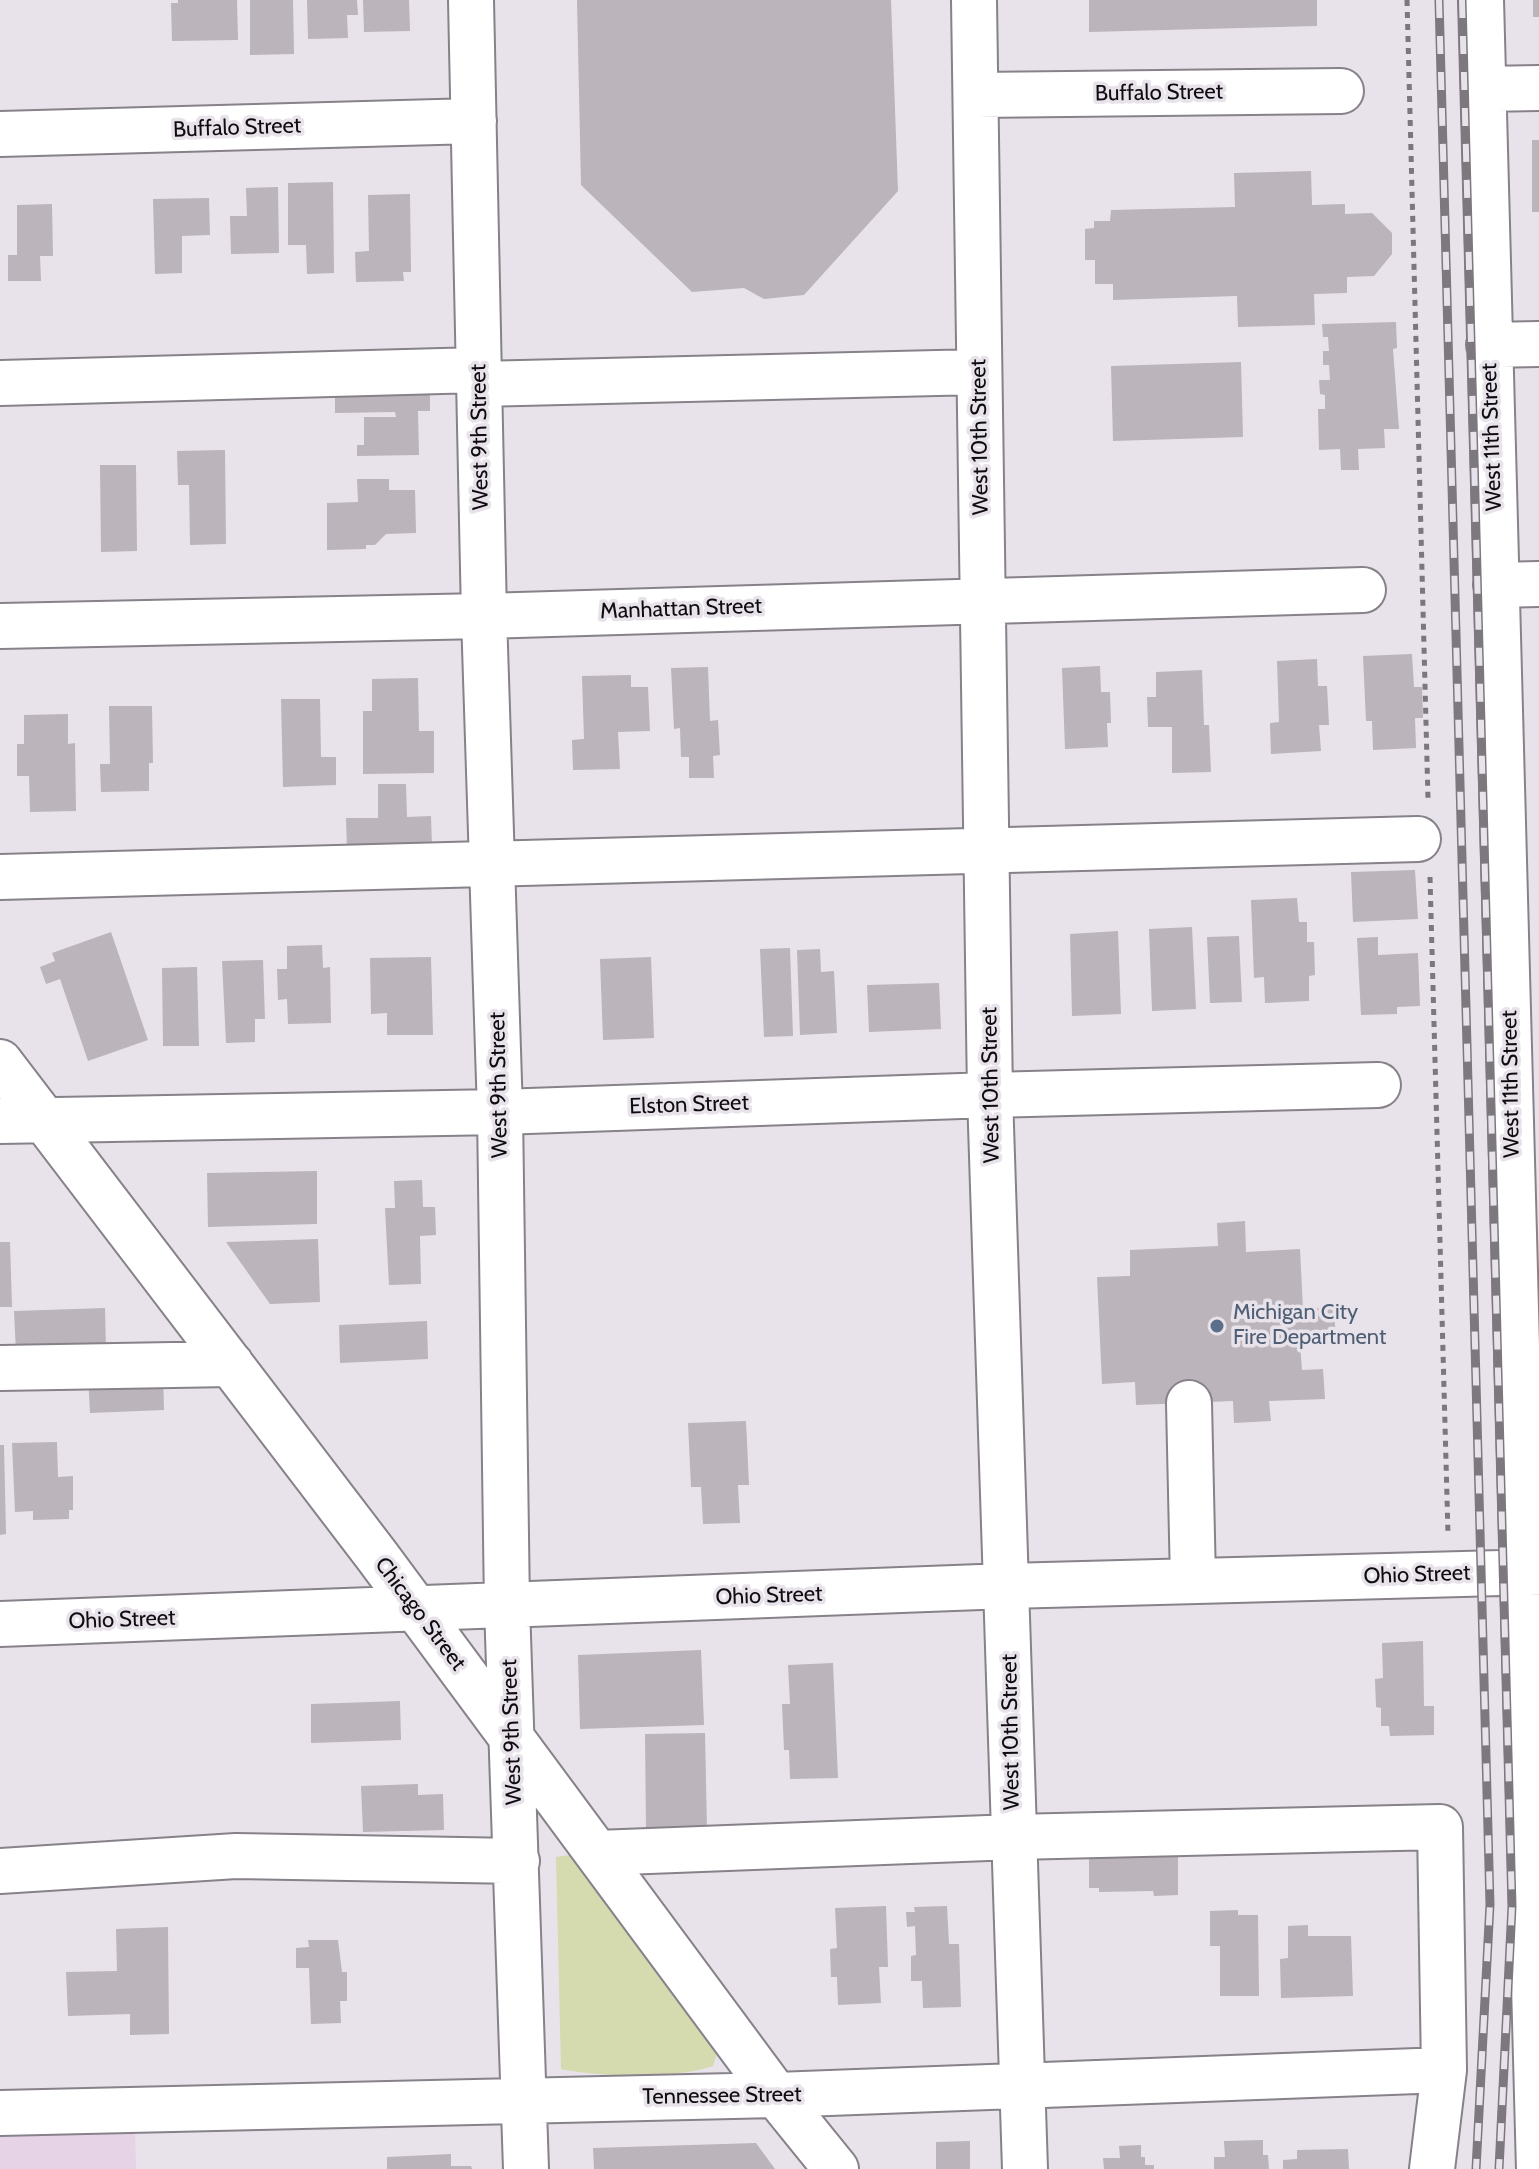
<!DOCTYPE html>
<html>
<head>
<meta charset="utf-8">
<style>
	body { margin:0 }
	canvas { display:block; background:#e8e2ea }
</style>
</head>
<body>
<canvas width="1539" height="2169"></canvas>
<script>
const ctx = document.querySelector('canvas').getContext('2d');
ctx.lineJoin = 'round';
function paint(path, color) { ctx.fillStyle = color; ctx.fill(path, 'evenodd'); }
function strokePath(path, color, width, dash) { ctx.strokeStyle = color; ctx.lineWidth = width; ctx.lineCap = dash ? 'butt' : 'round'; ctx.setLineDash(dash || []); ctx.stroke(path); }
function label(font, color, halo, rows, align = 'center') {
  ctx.font = font + ' Cabin,sans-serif'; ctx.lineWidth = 7; ctx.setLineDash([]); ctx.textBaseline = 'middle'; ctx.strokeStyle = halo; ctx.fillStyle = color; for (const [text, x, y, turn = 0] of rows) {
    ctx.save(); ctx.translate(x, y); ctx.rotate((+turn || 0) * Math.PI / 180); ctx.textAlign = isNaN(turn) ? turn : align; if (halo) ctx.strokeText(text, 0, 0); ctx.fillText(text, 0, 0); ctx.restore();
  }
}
paint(new Path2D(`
	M 135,2131 L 136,2169 L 0,2169 L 0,2135 Z`), '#e6d4e6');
paint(new Path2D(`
	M 570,1855 L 703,2027 L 718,2050 L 713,2066 C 676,2079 599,2077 561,2069 L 556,1857 Z`), '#d5daaf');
paint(new Path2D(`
	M 178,0 L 237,0 L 238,40 L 172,41 L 171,3 L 178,3 Z
	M 250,0 L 293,0 L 294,54 L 250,55 Z
	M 307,0 L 357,0 L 358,15 L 347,15 L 348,38 L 308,39 Z
	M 363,0 L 409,0 L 410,31 L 364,32 Z
	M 577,0 L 891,0 L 898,191 L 804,295 L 764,299 L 744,288 L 692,292 L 581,185 Z
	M 1089,0 L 1317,0 L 1317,26 L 1089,32 Z
	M 1533,0 L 1539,0 L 1539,17 L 1533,17 Z
	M 1532,140 L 1539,140 L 1539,212 L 1532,212 Z
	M 1311,171 L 1312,205 L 1345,204 L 1345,214 L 1372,213 L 1392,233 L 1392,254 L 1374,276 L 1347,277 L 1347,293 L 1314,294 L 1315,325 L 1238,327 L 1237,296 L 1113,300 L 1113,284 L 1095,284 L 1095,260 L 1085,260 L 1085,229 L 1094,228 L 1094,221 L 1110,221 L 1111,210 L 1235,207 L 1234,173 Z
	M 333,182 L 334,273 L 307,274 L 306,245 L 288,245 L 288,183 Z
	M 278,187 L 279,253 L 231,254 L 230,216 L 247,216 L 246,188 Z
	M 410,194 L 411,272 L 403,272 L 404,281 L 356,282 L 355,252 L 369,251 L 368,195 Z
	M 209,198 L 210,235 L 182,236 L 182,273 L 155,274 L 153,199 Z
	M 52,204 L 53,256 L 40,256 L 41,281 L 8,281 L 8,255 L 17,255 L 17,205 Z
	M 1396,322 L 1397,348 L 1393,349 L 1399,429 L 1384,429 L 1385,448 L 1358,449 L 1359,470 L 1341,470 L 1340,449 L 1319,450 L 1318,409 L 1325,409 L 1325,395 L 1320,394 L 1319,380 L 1330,380 L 1329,365 L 1323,365 L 1323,351 L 1329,351 L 1328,337 L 1323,337 L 1322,324 Z
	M 1241,362 L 1243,437 L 1113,441 L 1111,366 Z
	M 430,384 L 430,411 L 418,411 L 419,455 L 357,456 L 357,445 L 364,445 L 364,417 L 396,417 L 395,412 L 335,413 L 335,386 Z
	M 225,450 L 226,544 L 190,545 L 189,485 L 178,485 L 177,451 Z
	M 100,465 L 136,465 L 137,551 L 101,552 Z
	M 357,479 L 389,479 L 389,490 L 415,490 L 416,533 L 386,534 L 375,545 L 366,545 L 366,549 L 327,550 L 327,503 L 358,502 Z
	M 1412,654 L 1414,687 L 1422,687 L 1423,718 L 1415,718 L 1416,748 L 1373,750 L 1372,721 L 1366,721 L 1363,656 Z
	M 1317,659 L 1318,686 L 1327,686 L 1329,725 L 1319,725 L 1321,751 L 1271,754 L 1270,723 L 1279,722 L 1277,661 Z
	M 1100,666 L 1101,692 L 1110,692 L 1111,723 L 1107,723 L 1108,747 L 1065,749 L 1062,668 Z
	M 708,667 L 710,721 L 718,720 L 720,755 L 713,756 L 714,778 L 689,778 L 689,757 L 681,757 L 680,728 L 674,729 L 671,668 Z
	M 1202,670 L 1204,725 L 1209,725 L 1211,772 L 1172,773 L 1172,727 L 1148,727 L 1147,697 L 1156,697 L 1156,672 Z
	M 631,675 L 631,687 L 648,687 L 650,731 L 618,732 L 620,769 L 573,770 L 572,740 L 584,739 L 582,676 Z
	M 418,678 L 419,731 L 434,731 L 434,773 L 363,774 L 363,711 L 372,711 L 372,679 Z
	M 281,699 L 320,699 L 321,757 L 336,757 L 336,785 L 283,787 Z
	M 109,706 L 152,706 L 153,763 L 149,763 L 149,791 L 101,792 L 100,764 L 110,764 Z
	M 68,714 L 68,744 L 75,743 L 76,811 L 30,812 L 29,776 L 17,776 L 17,744 L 24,744 L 24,715 Z
	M 378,784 L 406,784 L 407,817 L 431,816 L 432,848 L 347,851 L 346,818 L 378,818 Z
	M 1415,870 L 1418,919 L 1353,922 L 1351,872 Z
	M 1297,898 L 1299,922 L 1307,922 L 1307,942 L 1314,942 L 1315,975 L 1309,976 L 1309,1001 L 1265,1003 L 1264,977 L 1254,978 L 1251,900 Z
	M 1192,927 L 1196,1009 L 1152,1011 L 1149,929 Z
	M 1118,931 L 1121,1014 L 1072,1016 L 1070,934 Z
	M 111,932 L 148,1040 L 88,1061 L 60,979 L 46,984 L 40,967 L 55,961 L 52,953 Z
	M 1239,936 L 1242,1002 L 1210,1003 L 1207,937 Z
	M 1378,937 L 1378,955 L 1418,953 L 1420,1006 L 1397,1007 L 1397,1014 L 1361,1015 L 1357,938 Z
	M 322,945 L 323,968 L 330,967 L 331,1023 L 288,1024 L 287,999 L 278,1000 L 277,969 L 287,969 L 287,946 Z
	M 790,948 L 793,1036 L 764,1037 L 760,949 Z
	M 820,949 L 821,972 L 834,971 L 837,1033 L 800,1035 L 797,950 Z
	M 431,957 L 433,1035 L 387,1035 L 387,1013 L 371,1014 L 370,958 Z
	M 651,957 L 654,1038 L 603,1040 L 600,959 Z
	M 263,960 L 265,1019 L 255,1019 L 255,1042 L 226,1043 L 222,961 Z
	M 197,967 L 199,1046 L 163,1046 L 162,968 Z
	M 939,983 L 941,1029 L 869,1032 L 867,985 Z
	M 317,1171 L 317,1224 L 208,1227 L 207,1173 Z
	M 422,1180 L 423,1207 L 435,1207 L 436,1235 L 420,1236 L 421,1284 L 389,1285 L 385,1208 L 395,1208 L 394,1181 Z
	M 1245,1221 L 1246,1252 L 1300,1249 L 1303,1309 L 1334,1307 L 1336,1343 L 1300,1344 L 1302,1370 L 1323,1369 L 1325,1399 L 1269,1401 L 1271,1421 L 1234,1423 L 1233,1401 L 1136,1405 L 1135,1382 L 1102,1384 L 1097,1277 L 1130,1276 L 1130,1250 L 1218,1246 L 1217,1223 Z
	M 318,1239 L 320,1302 L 270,1304 L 226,1242 Z
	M 0,1242 L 10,1242 L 12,1307 L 0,1307 Z
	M 105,1308 L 106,1350 L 16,1353 L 14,1311 Z
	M 427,1321 L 428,1359 L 340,1363 L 339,1325 Z
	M 163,1373 L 164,1410 L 90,1413 L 88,1375 Z
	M 746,1421 L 749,1485 L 738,1485 L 740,1523 L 703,1524 L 701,1487 L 691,1487 L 688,1423 Z
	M 57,1442 L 58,1477 L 73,1476 L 73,1510 L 69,1510 L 69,1519 L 33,1520 L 33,1511 L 15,1512 L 12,1443 Z
	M 0,1445 L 4,1445 L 6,1534 L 0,1535 Z
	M 1423,1641 L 1424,1706 L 1434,1706 L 1434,1735 L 1390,1736 L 1389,1726 L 1381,1726 L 1381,1708 L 1376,1707 L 1375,1679 L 1383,1678 L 1382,1643 Z
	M 701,1650 L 704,1725 L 580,1729 L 578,1655 Z
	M 833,1663 L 838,1778 L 790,1779 L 789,1750 L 784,1750 L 782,1704 L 790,1704 L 788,1665 Z
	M 400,1701 L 401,1740 L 311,1743 L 311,1704 Z
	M 705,1733 L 707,1829 L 646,1830 L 645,1734 Z
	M 418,1784 L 418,1795 L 443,1794 L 444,1830 L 363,1832 L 361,1786 Z
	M 1178,1849 L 1178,1895 L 1154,1896 L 1153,1891 L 1099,1892 L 1099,1888 L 1089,1888 L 1089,1855 Z
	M 886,1906 L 888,1967 L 879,1967 L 881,2003 L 838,2005 L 837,1977 L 831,1977 L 830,1949 L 837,1948 L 835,1908 Z
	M 947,1906 L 949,1944 L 959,1944 L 961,2007 L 923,2008 L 922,1981 L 911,1981 L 911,1956 L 916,1955 L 915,1926 L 907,1927 L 906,1912 L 915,1912 L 914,1907 Z
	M 1238,1910 L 1238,1915 L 1258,1915 L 1259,1996 L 1220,1996 L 1220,1946 L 1210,1946 L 1210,1911 Z
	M 1308,1925 L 1308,1936 L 1351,1936 L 1353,1996 L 1281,1998 L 1280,1959 L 1288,1958 L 1288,1926 Z
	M 168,1927 L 169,2034 L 130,2035 L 130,2014 L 68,2016 L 66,1972 L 117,1971 L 116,1929 Z
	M 308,1940 L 338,1940 L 342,1972 L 347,1972 L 347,2001 L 340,2001 L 341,2023 L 311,2024 L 309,1968 L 296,1968 L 296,1948 L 309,1947 Z
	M 1263,2140 L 1263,2155 L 1268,2155 L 1269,2169 L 1214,2169 L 1214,2157 L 1225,2157 L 1224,2141 Z
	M 970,2141 L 970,2169 L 936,2169 L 936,2142 Z
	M 756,2143 L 775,2169 L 594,2169 L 593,2148 Z
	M 1141,2145 L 1141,2157 L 1145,2157 L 1145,2165 L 1154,2165 L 1154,2169 L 1104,2169 L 1103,2158 L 1120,2158 L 1119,2146 Z
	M 1348,2149 L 1349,2169 L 1283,2169 L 1283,2160 L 1297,2159 L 1297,2150 Z
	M 451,2154 L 451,2166 L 471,2166 L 472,2169 L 387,2169 L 387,2157 Z`), '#bbb4ba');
const minor = new Path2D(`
	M 471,0 L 484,616 L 500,1112 L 507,1606 L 526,2169
	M 974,0 L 990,1095 L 1025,2169
	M 1481,0 L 1539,2169
	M 1484,89 L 1539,88
	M 976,95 L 1341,91
	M 0,134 L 474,121
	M 1489,345 L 1539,344
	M 0,383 L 479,370
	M 479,384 L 979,372
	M 1496,585 L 1539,584
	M 0,626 L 484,616 L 1363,590
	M 0,877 L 1418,839
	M 0,1062 L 377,1556 L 776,2095 L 836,2169
	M 0,1121 L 500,1112 L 990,1095 L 1378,1085
	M 0,1368 L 231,1364
	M 1189,1403 L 1193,1581
	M 0,1624 L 1007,1586 L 1539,1572
	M 597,1853 L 1014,1837 L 1440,1827 L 1444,2070 L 1432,2169
	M 0,1871 L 236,1856 L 517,1861
	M 0,2113 L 776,2095 L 1444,2070`);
strokePath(minor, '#878189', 48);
strokePath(new Path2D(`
	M 1407,0 L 1428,799
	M 1430,877 L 1448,1534`), '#7b777c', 5, [6, 6]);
strokePath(minor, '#fff', 44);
const rail = new Path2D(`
	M 1439,0 L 1490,1904 L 1476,2169
	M 1462,0 L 1512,1906 L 1499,2169`);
strokePath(rail, '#7c787e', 9);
strokePath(rail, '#e8e2ea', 6, [18]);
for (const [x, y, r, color] of [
	[1217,1326,8,"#5c6f8a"]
]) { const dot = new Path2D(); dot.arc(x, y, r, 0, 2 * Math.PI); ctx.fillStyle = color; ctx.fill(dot); strokePath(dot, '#e8e2ea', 3); }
label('22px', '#0e0c0f', '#e8e2ea', [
	["Buffalo Street",1159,93,-1],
	["Buffalo Street",237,128,-2],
	["West 9th Street",480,437,-91],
	["West 10th Street",980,437,-91],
	["West 11th Street",1492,437,-92],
	["Manhattan Street",681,609,-2],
	["West 11th Street",1511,1084,-91],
	["West 9th Street",499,1085,-91],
	["West 10th Street",991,1085,-91],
	["Elston Street",689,1105,-2],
	["Ohio Street",1417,1575,-2],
	["Ohio Street",769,1596,-2],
	["Chicago Street",420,1614,53],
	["Ohio Street",122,1620,-2],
	["West 9th Street",512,1732,-92],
	["West 10th Street",1011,1732,-91],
	["Tennessee Street",722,2096,-1]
]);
label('22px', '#4e5e75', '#e8e2ea', [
	["Michigan City",1233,1313],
	["Fire Department",1233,1338]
], 'left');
</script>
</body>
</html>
